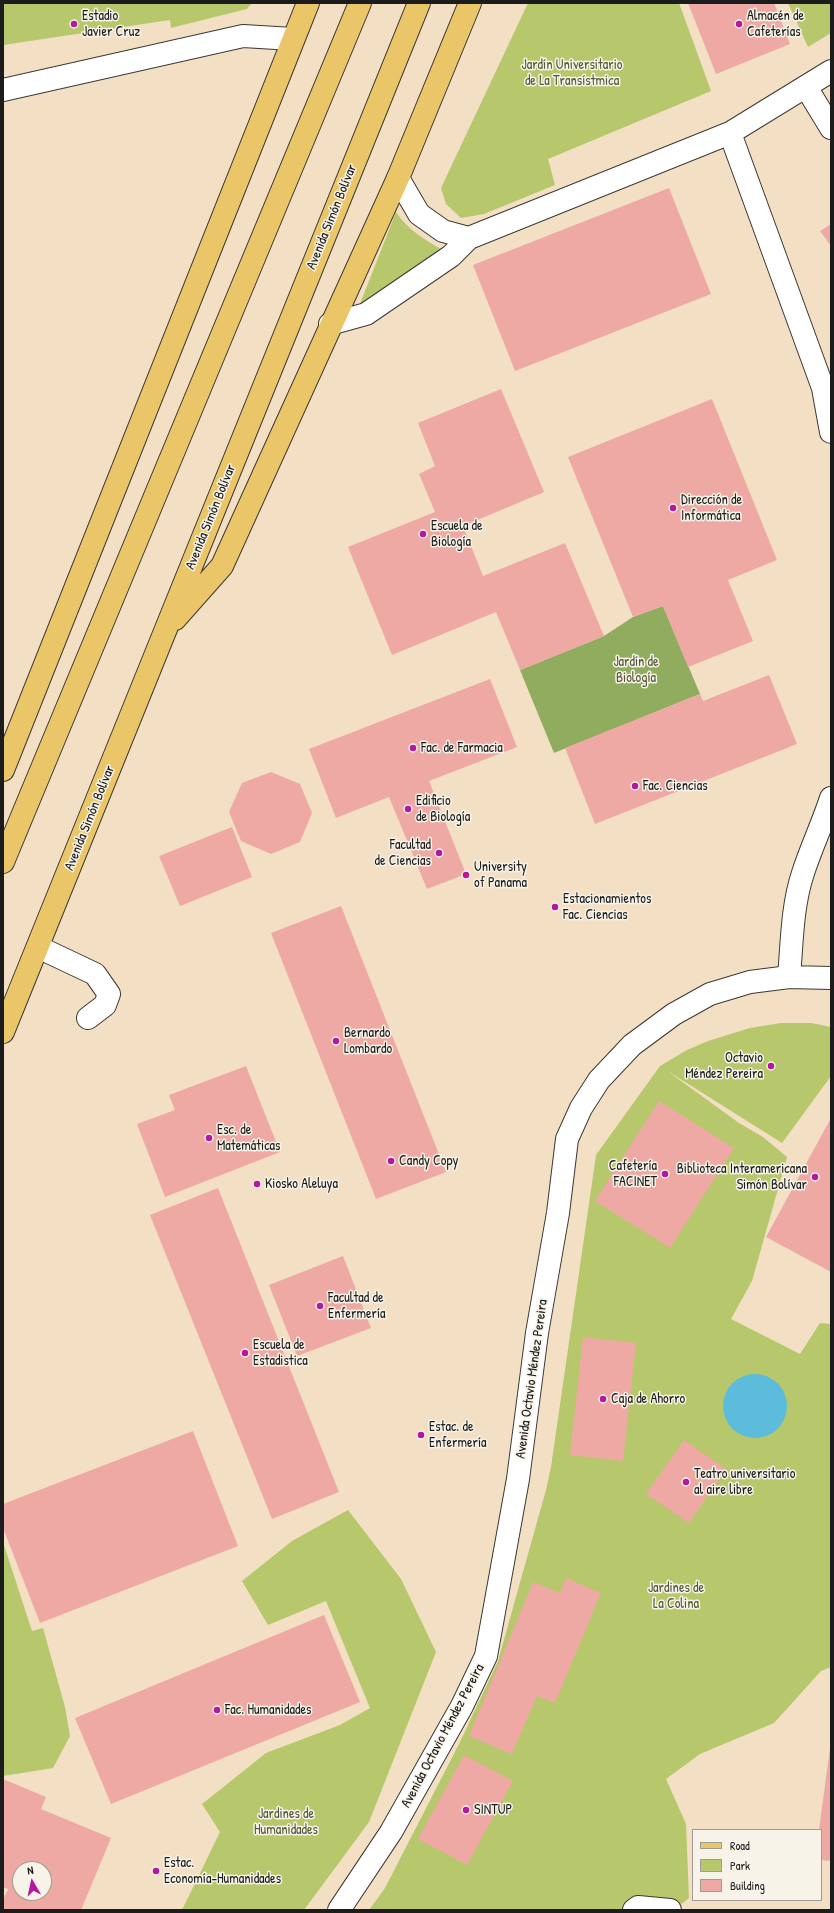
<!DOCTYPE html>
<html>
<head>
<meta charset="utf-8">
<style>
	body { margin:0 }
	#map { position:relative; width:834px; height:1913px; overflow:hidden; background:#f3dfc3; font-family:"Patrick Hand",sans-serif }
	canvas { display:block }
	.frame { position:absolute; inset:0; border:4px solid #1c1c1c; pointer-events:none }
	.legend { position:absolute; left:692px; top:1829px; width:130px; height:72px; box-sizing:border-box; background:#f7f3e8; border:1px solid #9f9d96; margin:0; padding:5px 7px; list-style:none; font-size:12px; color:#1c1c1c }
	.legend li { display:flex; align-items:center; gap:8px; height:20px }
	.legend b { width:20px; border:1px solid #9f9d96 }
	.north { position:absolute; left:12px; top:1861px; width:40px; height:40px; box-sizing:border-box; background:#f7f3e8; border:1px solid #9f9d96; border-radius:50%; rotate:351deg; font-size:11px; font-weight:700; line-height:16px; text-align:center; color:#1c1c1c }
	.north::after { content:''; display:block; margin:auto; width:14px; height:18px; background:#b5179e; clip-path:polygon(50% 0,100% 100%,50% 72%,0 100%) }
</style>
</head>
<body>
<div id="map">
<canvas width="834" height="1913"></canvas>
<div class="frame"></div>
<ul class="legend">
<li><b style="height:5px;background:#eac669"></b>Road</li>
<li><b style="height:11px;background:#b6c86b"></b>Park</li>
<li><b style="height:11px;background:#eea9a4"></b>Building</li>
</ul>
<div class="north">N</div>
</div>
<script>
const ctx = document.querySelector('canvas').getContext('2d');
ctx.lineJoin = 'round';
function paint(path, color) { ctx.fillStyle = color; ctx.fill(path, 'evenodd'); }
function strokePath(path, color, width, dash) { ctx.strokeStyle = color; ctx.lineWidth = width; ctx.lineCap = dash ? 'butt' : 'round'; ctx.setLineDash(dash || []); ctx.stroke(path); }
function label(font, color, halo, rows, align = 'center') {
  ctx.font = font + ' "Patrick Hand",sans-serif'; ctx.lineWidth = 3; ctx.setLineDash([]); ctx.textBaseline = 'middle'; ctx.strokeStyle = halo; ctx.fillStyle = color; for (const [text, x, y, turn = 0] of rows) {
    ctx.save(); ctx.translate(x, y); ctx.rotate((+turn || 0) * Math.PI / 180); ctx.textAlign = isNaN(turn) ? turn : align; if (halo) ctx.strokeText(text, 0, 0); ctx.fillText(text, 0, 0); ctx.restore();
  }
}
paint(new Path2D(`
	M 3,3 L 252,3 L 247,9 L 171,28 L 170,20 L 3,45 Z
	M 528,3 L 679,3 L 711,91 L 548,159 L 555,185 L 484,214 L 461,218 L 446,204 L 441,188 Z
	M 788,3 L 831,3 L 831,33 L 808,47 Z
	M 396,212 C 408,230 425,240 443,250 L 358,309 Z
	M 781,1023 L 811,1023 L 831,1027 L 831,1076 L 782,1143 L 666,1070 L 739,1123 L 763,1137 L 787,1157 L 752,1281 L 731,1319 L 800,1354 L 820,1323 L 831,1324 L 831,1667 L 821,1671 L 774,1723 L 700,1754 L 666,1779 L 686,1824 L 689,1898 L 674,1910 L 369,1910 L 385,1888 L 460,1742 L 498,1661 L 546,1490 L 551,1467 L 596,1155 L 660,1066 L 687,1050 L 708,1041 L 750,1028 Z
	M 348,1510 L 401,1579 L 436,1652 L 369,1822 L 304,1910 L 182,1910 L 220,1832 L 202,1804 L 266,1753 L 340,1725 L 370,1708 L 326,1601 L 268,1625 L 242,1581 L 292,1541 Z
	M 3,1542 L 32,1631 L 43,1628 L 65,1707 L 70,1736 L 53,1768 L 3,1776 Z`), '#b6c86b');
paint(new Path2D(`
	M 663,606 L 700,694 L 554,753 L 520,670 L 604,636 L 633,617 Z`), '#90ac5f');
paint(new Path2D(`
	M723 1406a32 32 0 1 1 64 0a32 32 0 1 1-64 0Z`), '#5dbbdb');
paint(new Path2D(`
	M 688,3 L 774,3 L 790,44 L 716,74 Z
	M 669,188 L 711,294 L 515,371 L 473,265 Z
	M 831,224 L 831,246 L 820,231 Z
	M 501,389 L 544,492 L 463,526 L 483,576 L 565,543 L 604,636 L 520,670 L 496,612 L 392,655 L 348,547 L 435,512 L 419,474 L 435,466 L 418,423 Z
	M 712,399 L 777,560 L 728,580 L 753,641 L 688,667 L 663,606 L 633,617 L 568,457 Z
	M 769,675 L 797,744 L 595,824 L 565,748 L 700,694 L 703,701 Z
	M 490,679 L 517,747 L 429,781 L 466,874 L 427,889 L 389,797 L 336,818 L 309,749 Z
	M 271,772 L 300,784 L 312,813 L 300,842 L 271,854 L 241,841 L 229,812 L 242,783 Z
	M 232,827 L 252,877 L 180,906 L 159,856 Z
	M 341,906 L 446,1172 L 376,1199 L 271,933 Z
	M 246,1066 L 280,1152 L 165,1197 L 137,1124 L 175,1110 L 169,1095 Z
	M 659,1101 L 734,1148 L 670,1248 L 595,1201 Z
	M 831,1118 L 831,1272 L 766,1237 Z
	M 218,1188 L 339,1492 L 272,1519 L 150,1215 Z
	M 343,1256 L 371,1328 L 297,1356 L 269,1285 Z
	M 583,1337 L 636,1343 L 623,1461 L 570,1455 Z
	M 193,1431 L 238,1546 L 40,1623 L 3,1528 L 3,1504 Z
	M 684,1440 L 726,1469 L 689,1523 L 646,1494 Z
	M 566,1578 L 601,1593 L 555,1703 L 537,1696 L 512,1754 L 469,1736 L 533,1582 L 560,1593 Z
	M 324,1615 L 360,1702 L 111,1804 L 75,1718 Z
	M 830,1748 L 831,1748 L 831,1861 L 821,1860 L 821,1830 L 819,1830 Z
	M 464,1755 L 513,1781 L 467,1865 L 418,1839 Z
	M 3,1779 L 46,1797 L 41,1809 L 111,1838 L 81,1910 L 3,1910 L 3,1900 L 8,1889 L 3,1887 ZM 20,1869 L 44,1869 L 44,1893 L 20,1893 Z`), '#eea9a4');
const minor = new Path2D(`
	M 806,87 L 831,128
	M 3,90 L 243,36 L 293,39
	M 730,133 L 823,388 L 831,432
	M 398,178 L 419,214 L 443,231 L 469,238
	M 330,324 L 366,314 L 451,256 L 469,238 L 730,133 L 831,71
	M 38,947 L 95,974 L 109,994 L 105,1005 L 88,1018
	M 789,977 C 792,942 792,906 803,873 C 811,848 823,823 831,798
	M 339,1910 L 391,1832 L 462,1706 L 486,1656 L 518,1479 L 537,1333 L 558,1213 L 567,1139 L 581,1108 L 599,1080 L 632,1045 L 674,1014 L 710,994 L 750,982 L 789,977 L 831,978
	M 634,1910 L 638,1907 L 670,1910`);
const major = new Path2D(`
	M 175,619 L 222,566 L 398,178 L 470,3
	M 3,770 L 308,3
	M 3,862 L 360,3
	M 3,1032 L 419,3`);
strokePath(minor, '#3c3935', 24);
strokePath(major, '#3c3935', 24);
strokePath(minor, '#fff', 22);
strokePath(major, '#eac669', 22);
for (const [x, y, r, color] of [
	[74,24,4,"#b5179e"],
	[739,24,4,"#b5179e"],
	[673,508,4,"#b5179e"],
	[423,534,4,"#b5179e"],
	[413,748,4,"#b5179e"],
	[635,786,4,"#b5179e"],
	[408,809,4,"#b5179e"],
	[439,853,4,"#b5179e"],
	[466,875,4,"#b5179e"],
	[555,907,4,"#b5179e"],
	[336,1041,4,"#b5179e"],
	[771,1066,4,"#b5179e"],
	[209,1138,4,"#b5179e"],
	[391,1161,4,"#b5179e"],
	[665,1174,4,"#b5179e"],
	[815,1177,4,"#b5179e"],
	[257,1184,4,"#b5179e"],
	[320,1306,4,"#b5179e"],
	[245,1353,4,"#b5179e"],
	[603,1399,4,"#b5179e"],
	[421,1435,4,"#b5179e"],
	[686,1482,4,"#b5179e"],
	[217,1710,4,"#b5179e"],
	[466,1810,4,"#b5179e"],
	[156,1871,4,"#b5179e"]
]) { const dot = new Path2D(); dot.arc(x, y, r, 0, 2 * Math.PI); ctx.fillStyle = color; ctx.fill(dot); strokePath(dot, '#f7f3e8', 1.5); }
label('14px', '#1c1c1c', '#f7f3e8', [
	["Estadio",82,16],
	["Javier Cruz",82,32],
	["Almacén de",747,16],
	["Cafeterías",747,32],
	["Dirección de",681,500],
	["Informática",681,516],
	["Escuela de",431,526],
	["Biología",431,542],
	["Fac. de Farmacia",421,748],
	["Fac. Ciencias",643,786],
	["Edificio",416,801],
	["de Biología",416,817],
	["Facultad",431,845,"right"],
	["de Ciencias",431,861,"right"],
	["University",474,867],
	["of Panama",474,883],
	["Estacionamientos",563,899],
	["Fac. Ciencias",563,915],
	["Bernardo",344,1033],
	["Lombardo",344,1049],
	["Octavio",763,1058,"right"],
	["Méndez Pereira",763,1074,"right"],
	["Esc. de",217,1130],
	["Matemáticas",217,1146],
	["Candy Copy",399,1161],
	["Cafetería",657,1166,"right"],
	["FACINET",657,1182,"right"],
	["Biblioteca Interamericana",807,1169,"right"],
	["Simón Bolívar",807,1185,"right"],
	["Kiosko Aleluya",265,1184],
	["Facultad de",328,1298],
	["Enfermería",328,1314],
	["Escuela de",253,1345],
	["Estadistica",253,1361],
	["Caja de Ahorro",611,1399],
	["Estac. de",429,1427],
	["Enfermería",429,1443],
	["Teatro universitario",694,1474],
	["al aire libre",694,1490],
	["Fac. Humanidades",225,1710],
	["SINTUP",474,1810],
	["Estac.",164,1863],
	["Economía-Humanidades",164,1879]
], 'left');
label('14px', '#525838', '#f7f3e8', [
	["Jardín Universitario",572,65],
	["de La Transístmica",572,81],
	["Jardín de",636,662],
	["Biología",636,678],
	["Jardines de",676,1588],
	["La Colina",676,1604],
	["Jardines de",286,1814],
	["Humanidades",286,1830]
]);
label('14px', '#1c1c1c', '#f7f3e8', [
	["Avenida Simón Bolívar",332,217,-68],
	["Avenida Simón Bolívar",211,517,-68],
	["Avenida Simón Bolívar",90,818,-68],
	["Avenida Octavio Méndez Pereira",532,1379,-82],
	["Avenida Octavio Méndez Pereira",443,1736,-62]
]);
</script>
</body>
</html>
